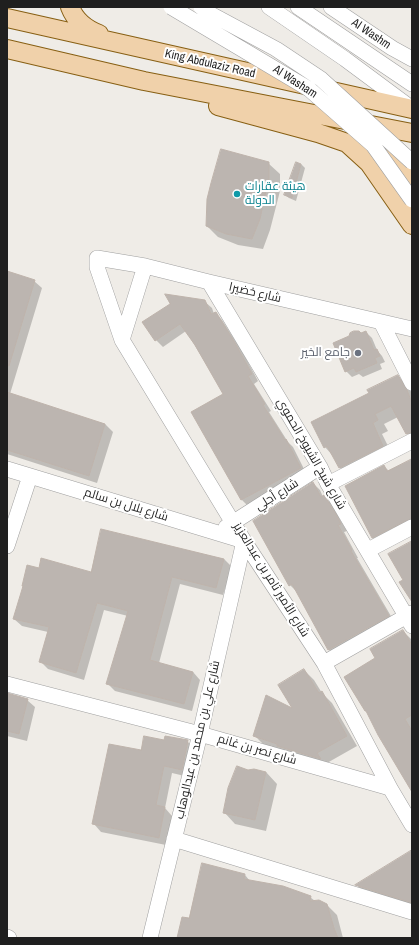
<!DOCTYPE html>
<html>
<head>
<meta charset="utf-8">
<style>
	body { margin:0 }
	#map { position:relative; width:419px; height:945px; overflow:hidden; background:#efece7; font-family:"Archivo Narrow",sans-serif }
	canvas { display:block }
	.frame { position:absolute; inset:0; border:8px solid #1f1f1f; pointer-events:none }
</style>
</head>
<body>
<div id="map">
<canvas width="419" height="945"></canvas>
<div class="frame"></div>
</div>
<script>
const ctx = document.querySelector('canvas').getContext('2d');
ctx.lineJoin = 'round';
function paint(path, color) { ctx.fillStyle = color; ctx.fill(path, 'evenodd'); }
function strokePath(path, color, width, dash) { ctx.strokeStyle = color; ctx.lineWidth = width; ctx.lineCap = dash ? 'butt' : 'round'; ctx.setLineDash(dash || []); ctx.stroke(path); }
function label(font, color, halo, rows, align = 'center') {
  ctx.font = font + ' "Archivo Narrow",Cairo,sans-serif'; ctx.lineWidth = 4; ctx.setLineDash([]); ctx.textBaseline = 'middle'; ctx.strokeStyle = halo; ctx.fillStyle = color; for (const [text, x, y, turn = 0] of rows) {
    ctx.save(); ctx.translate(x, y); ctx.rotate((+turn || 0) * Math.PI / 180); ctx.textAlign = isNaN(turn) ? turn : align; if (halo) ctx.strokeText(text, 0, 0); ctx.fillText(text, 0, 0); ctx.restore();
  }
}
paint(new Path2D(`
	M 268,163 L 280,174 L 280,191 L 270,230 L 263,249 L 238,245 L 218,237 L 207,226 Z
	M 301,164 L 305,168 L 296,201 L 289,198 L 285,195 Z
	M 7,272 L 34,281 L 42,288 L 10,394 L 105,424 L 113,432 L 97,483 L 7,454 Z
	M 204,301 L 212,308 L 214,314 L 215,313 L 222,320 L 242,351 L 258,381 L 254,384 L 271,411 L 269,412 L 288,442 L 293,447 L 307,475 L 249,507 L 242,500 L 192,412 L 224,394 L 186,331 L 163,347 L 156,340 Z
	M 366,332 L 372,338 L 377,350 L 382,356 L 385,362 L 380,364 L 382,369 L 363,377 L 359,374 L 352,377 L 346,371 Z
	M 398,376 L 408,387 L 412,393 L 412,439 L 407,433 L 398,417 L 384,424 L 388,431 L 382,434 L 393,456 L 350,478 L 340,468 L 333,456 L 325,447 L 370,394 Z
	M 412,461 L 412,531 L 382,547 L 372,538 L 384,466 L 389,471 Z
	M 313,483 L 320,490 L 323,497 L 331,503 L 342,523 L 347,531 L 344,532 L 358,558 L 357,558 L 395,623 L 336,657 L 329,650 L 297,592 L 290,585 Z
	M 102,530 L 224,559 L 232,567 L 223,595 L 180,584 L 159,663 L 193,672 L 200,680 L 192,711 L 115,691 L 108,684 L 128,616 L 104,610 L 84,680 L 48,669 L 40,661 L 48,632 L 22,626 L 14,619 L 39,569 L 92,573 Z
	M 403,631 L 412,640 L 412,790 L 369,714 L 366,711 L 376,658 Z
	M 304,670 L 314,680 L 322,693 L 332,703 L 357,746 L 327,763 L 264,745 L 254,735 L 295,711 Z
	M 7,694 L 27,700 L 35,707 L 27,741 L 7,736 Z
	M 165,741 L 187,741 L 195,749 L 189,777 L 172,773 L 165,808 L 172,816 L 166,845 L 101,832 L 94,824 L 141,751 Z
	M 248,771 L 266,772 L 277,784 L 266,831 L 235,824 L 224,812 Z
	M 412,851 L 412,907 L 364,893 L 357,885 Z
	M 245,875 L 250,881 L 310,897 L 315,901 L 327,905 L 337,915 L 343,938 L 178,938 L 190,919 Z`), '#0003');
const building = new Path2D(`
	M 221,149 L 269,162 L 269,179 L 266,191 L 260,219 L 252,239 L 226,234 L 206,226 L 207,199 L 211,183 Z
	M 296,162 L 301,164 L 292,198 L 284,195 Z
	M 7,271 L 35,280 L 9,366 L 7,365 Z
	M 165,294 L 205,300 L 211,314 L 216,312 L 235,343 L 252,374 L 248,376 L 265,404 L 263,405 L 285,440 L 286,439 L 301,468 L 241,500 L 191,412 L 223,394 L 195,345 L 180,324 L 155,341 L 142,322 L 170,304 Z
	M 354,331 L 359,331 L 361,333 L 366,331 L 374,350 L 377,349 L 380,356 L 375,358 L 377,363 L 356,372 L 354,368 L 345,372 L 333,343 L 349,336 L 350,333 Z
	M 398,375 L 407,390 L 412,403 L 412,432 L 406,434 L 391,406 L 375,414 L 378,420 L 373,423 L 383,446 L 339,468 L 327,446 L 324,448 L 311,422 L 369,393 L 367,390 Z
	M 7,392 L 105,424 L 89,476 L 7,450 Z
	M 412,459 L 412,518 L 372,538 L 345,486 L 384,465 L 387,471 Z
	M 313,482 L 321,497 L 324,495 L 336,514 L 341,524 L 338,525 L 352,550 L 351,551 L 389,616 L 328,650 L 292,584 L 289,586 L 253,521 Z
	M 101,529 L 224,559 L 216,588 L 172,577 L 150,660 L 193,672 L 184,704 L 106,684 L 128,611 L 97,603 L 76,673 L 39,662 L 49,627 L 13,619 L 23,586 L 22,586 L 27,565 L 39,568 L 41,558 L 91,572 Z
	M 412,541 L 412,602 L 399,582 L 403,580 L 388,554 Z
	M 403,630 L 412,645 L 412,715 L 405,719 L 412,731 L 412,792 L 378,735 L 366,711 L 365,711 L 344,677 L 375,658 L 370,649 Z
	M 304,669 L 319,693 L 322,691 L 347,736 L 317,753 L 321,759 L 277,746 L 277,744 L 253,736 L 266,695 L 292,708 L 278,685 Z
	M 7,693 L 28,699 L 19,734 L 7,731 Z
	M 144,736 L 164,740 L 165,736 L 188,740 L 182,770 L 164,766 L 156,805 L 165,807 L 159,838 L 92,824 L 109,744 L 141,750 Z
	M 237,766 L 248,770 L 254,769 L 266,772 L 255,820 L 223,813 L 228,788 Z
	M 412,850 L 412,903 L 355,885 Z
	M 202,863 L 245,874 L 244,879 L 283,886 L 311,896 L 310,901 L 319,900 L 327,904 L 334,928 L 338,938 L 177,938 L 182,917 L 189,918 Z`);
paint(building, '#bcb5b0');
strokePath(building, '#beb3ab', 1);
const minor = new Path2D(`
	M 269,7 L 345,59 L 411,108
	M 298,7 L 412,84
	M 331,7 L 392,48 L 412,59
	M 209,282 L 320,467 L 328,484 L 412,626
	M 381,322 L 412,383
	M 412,329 L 209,282 L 145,266 L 97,258 L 97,267 L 122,340 L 244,541 L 324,663 L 390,788 L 412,825
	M 122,340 L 145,266
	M 7,469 L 244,541 L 200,734 L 150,938
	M 328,484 L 412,441
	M 226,527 L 320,467
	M 7,546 L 30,476
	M 369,551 L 374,547 L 412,527
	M 324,663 L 412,613
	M 7,684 L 200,734 L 390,788
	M 174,839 L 412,912
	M 7,937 L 9,938`);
const major = new Path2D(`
	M 70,7 C 75,20 86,29 99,34
	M 7,18 L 412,109
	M 7,49 L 144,81 L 412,133
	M 218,106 L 318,133 L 347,143 L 369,163 L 412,225
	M 379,151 L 407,175 L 412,181`);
strokePath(minor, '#a0a0a0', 16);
strokePath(major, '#875f13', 20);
strokePath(minor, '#fff', 15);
strokePath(major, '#f0d1aa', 18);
const minorBridge = new Path2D(`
	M 171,7 L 309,89 L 373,145 L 412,200
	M 201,7 L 207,12 L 276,49 L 321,79 L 412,162`);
strokePath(minorBridge, '#a0a0a0', 16, []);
strokePath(minorBridge, '#fff', 15);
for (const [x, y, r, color] of [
	[237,194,4,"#0f9aa8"],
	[358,353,4,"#6b7280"]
]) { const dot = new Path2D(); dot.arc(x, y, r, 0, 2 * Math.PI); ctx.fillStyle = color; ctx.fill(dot); strokePath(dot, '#fff', 1.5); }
label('12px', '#1f1f1f', '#fff', [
	["Al Washm",371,34,34],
	["King Abdulaziz Road",210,64,13],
	["Al Washam",295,82,33],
	["شارع خضيرا",255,293,13],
	["شارع شيخ الشيوخ الحموي",311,454,60],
	["شارع أجلي",277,495,-32],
	["شارع بلال بن سالم",126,505,17],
	["شارع الأمير ثامر بن عبدالعزيز",271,580,58],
	["شارع علي بن محمد بن عبدالوهاب",198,740,-77],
	["شارع نصر بن غانم",257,750,16]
]);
label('12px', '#0d838f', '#fff', [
	["هيئة عقارات",245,187],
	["الدولة",245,201]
], 'left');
label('12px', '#5b616d', '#fff', [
	["جامع الخير",350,353]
], 'right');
</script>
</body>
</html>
